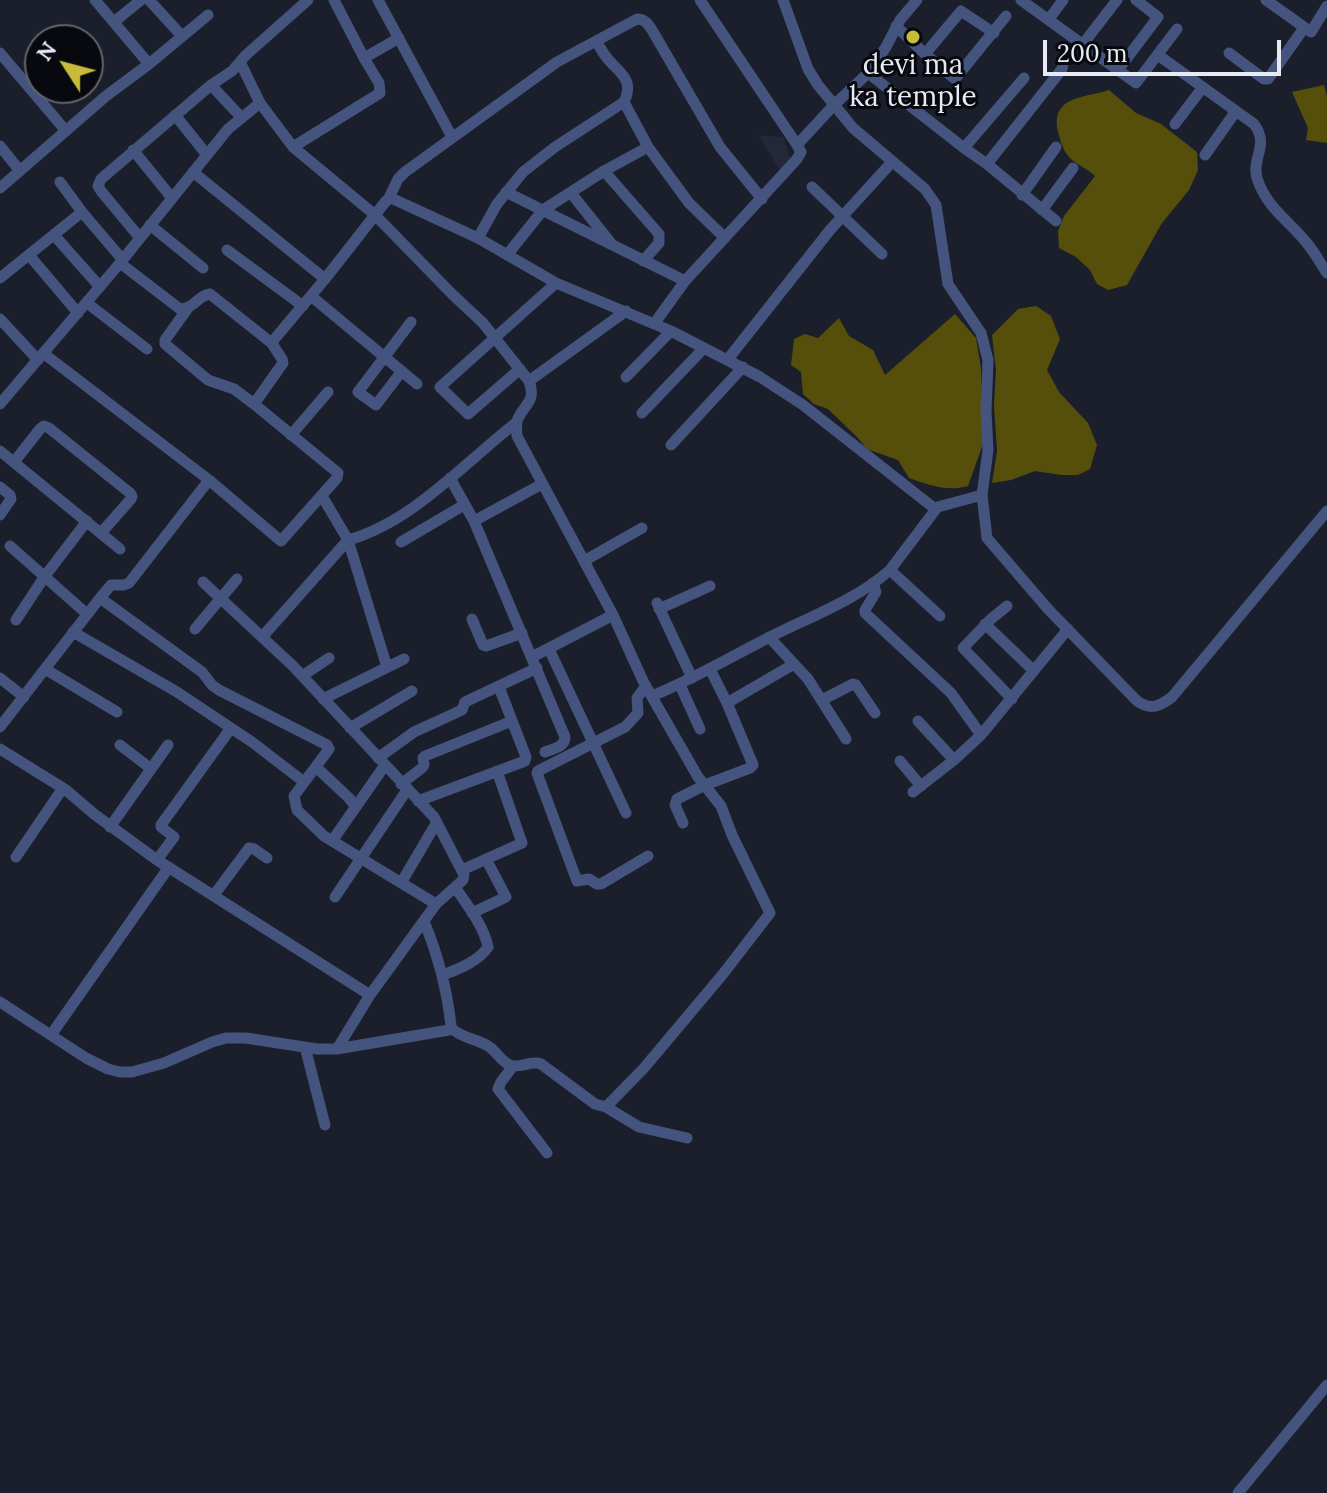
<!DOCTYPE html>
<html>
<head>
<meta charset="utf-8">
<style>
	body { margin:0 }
	#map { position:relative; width:1327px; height:1493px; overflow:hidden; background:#1b1f2b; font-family:Lora,serif }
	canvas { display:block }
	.north { position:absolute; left:24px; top:24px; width:80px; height:80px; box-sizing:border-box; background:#07090e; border:2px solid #61636a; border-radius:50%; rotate:306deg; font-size:22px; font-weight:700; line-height:32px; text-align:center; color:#e7eaf3 }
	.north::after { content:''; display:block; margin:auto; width:28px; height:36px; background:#c8bb3b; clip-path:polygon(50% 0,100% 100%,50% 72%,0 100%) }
	.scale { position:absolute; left:1043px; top:40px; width:238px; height:36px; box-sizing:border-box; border:4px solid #e7eaf3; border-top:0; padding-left:10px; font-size:24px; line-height:28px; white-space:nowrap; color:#e7eaf3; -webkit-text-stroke:6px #07090e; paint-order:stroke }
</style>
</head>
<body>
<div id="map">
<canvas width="1327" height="1493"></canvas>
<div class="north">N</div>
<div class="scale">200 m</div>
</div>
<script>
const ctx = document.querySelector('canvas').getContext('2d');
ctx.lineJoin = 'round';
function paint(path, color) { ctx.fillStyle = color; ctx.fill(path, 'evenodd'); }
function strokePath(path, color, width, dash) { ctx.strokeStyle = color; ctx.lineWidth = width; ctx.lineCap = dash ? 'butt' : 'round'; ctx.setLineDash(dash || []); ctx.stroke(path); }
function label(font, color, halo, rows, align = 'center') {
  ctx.font = font + ' Lora,serif'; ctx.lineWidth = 6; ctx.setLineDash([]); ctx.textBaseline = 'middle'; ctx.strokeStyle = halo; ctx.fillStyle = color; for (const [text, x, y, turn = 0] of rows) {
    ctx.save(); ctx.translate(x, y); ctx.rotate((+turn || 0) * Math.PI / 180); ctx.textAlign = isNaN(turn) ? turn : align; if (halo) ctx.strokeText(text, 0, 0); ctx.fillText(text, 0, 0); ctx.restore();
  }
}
paint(new Path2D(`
	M 758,135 L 783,137 L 791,159 L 781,172 Z`), '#222739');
paint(new Path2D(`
	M 1324,85 L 1327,96 L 1327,143 L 1306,140 L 1308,128 L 1292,92 Z
	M 1109,90 L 1136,113 L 1161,124 L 1197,152 L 1198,170 L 1189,190 L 1162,223 L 1127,285 L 1108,290 L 1097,284 L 1090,270 L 1076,257 L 1059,248 L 1058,231 L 1064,216 L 1095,176 C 1088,169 1077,165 1070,158 C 1064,152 1061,143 1059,135 C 1048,96 1084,98 1109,90 Z
	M 1036,306 L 1051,316 L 1060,339 L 1047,370 L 1059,392 L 1088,423 L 1097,445 L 1090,469 L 1078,475 L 1061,475 L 1035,471 L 1011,480 L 992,483 L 997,451 L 994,406 L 996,370 L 992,335 L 1018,309 Z
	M 955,314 L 976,338 L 981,368 L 983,444 L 968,486 C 947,492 929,485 909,478 L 898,460 L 867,449 L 857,437 L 828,409 L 814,404 L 803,394 L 801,372 L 791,365 L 794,339 L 805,334 L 818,338 L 839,318 L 849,336 L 873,350 L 885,375 Z`), '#564f0b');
strokePath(new Path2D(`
	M 95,0 L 149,64 L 208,15
	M 149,0 L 182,36
	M 334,0 L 364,58 L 399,38
	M 378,0 L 452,137
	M 700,0 L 797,145
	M 783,0 L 808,69 L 818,85 L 853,128 L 925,189 L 936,205 L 948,284 L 981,333 L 988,360 L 986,411 L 988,450 L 982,495 L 987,538 L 1048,609 L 1137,701 C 1151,711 1160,706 1172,697 L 1327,511
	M 1021,0 L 1136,83 L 1177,29
	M 1266,0 L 1311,32 L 1327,6
	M 1049,19 L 1063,0
	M 114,22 L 141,0
	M 896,26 L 925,54 L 955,79 L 1006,16
	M 596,41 C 599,46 603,53 607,58 C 619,73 635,79 624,102
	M 1083,44 L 1117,0
	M 0,53 L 66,131
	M 1229,53 L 1264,79 L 1268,79 L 1304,28
	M 925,54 L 961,11 L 994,33
	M 1158,55 L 1254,124 C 1270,145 1251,158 1257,178 C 1266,207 1288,220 1306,242 C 1314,251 1320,263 1327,273
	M 240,62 L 260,103 L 293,147 L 375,215 L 452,294 L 483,323 L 529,381 C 537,403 523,404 517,421 C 516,424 517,433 517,436 L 613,615 L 644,683 L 698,777 L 721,806 L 732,835 L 770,913 L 723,974 L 644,1068 L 606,1107 L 595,1104 L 541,1064 C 530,1060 520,1069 510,1065 C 502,1062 497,1053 491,1048 C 478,1038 464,1040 451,1028
	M 1118,70 L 1158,17 L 1136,0
	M 868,73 L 964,148 L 1024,78
	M 211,85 L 241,117
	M 175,115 L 207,155
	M 1175,124 L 1203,87
	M 0,146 L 20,171
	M 293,147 L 380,93 L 379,83 L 364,58
	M 964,148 L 987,164
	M 133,150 L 172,198
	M 1205,155 L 1236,111
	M 604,171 L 659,234 L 659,243 L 643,261
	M 193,172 L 325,279
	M 60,182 L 82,212 L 122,259
	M 812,187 L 882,254
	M 0,188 L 106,96 L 149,64
	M 506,192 L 685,281
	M 571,193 L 610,242
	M 1022,195 L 1056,147
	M 389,198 L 398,179 L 405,172 L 557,62 L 637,19 C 645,19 648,24 652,30 L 720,147 L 762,199
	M 1042,210 L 1073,168
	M 1056,221 L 987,164 L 1062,69 L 1063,64 L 1061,60
	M 150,225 L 203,268
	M 54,235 L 100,287
	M 140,238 L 101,191 L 98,186 L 101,179 L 211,85 L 232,71 L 246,55 L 308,0
	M 478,238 L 497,204 L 523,172 L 555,147 L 624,102 L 648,147 L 689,203 L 725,238
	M 227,250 L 303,306
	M 29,255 L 78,313
	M 507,255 L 543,210 L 604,171 L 648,147
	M 120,263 L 228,129 L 260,103
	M 0,278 L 82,212
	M 311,296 L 417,384
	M 87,303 L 147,349
	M 0,319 L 38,360
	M 654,324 L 685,281 L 797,159 L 801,152 L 797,145 L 833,106 L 868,73 L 886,47 L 900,20 L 917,0
	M 43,353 L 209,480 L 281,541 L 337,478 L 338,473 L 254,404 L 234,389 L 208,380 L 165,344 L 165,340 L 188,308
	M 728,359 L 830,230 L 892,162
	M 520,369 L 468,414 L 440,387 L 556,283
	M 402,371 L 376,405 L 358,392 L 411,322
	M 626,377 L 671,331
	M 529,381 L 626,311
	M 0,404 L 120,263 L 180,309 C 196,308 198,295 210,294 L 269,341 L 272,342 L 325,279 L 386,201 L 391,198 L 478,238 L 556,283 L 671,331 L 760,377 L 803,405 L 934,508 L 982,495
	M 254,404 L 283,363 L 282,359 L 271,342
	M 642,413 L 704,348
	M 291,435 L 328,392
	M 671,445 L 743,367
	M 0,451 L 120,549
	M 14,462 L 40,429 L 44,426 L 49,428 L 130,493 L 132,496 L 131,499 L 101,533
	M 450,478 L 474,521 L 565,737 C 565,747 553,749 545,752
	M 0,487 L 10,495 L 11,499 L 0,515
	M 322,496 L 348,540 L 387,667
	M 474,521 L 542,484
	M 401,542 L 464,505
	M 10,546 L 87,614
	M 584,561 L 642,528
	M 890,570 L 940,616
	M 203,582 L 293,666 L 434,817 L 464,875 L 463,880 L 436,904 L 370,995 L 337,1049
	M 873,583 L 876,592 L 865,610 L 865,613 L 951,693 L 981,735
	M 100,598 L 202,672 L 212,685 L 219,690 L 327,745 L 329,749 L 294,796 L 297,810 L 324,836 L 436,904
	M 657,603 L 692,678
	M 1007,606 L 991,619 L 963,648 L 1012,699
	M 659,609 L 710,586
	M 472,619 L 483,645 L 486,646 L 522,633
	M 16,620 L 45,576 L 87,521
	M 985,624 L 1034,671
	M 195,629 L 237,579
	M 73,632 L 177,692 L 252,742 L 304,782
	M 263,636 L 348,540 C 413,522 465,462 517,422
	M 769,637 L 808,679 L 846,739
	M 549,649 L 626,813
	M 532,657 L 613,615
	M 45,669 L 117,712
	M 302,676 L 329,658
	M 0,678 L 24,697
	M 680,685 L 700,729
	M 646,686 L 637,698 L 638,713 L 625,727 L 538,771 L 537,773 L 577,881 L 589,879 L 597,884 L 601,884 L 648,856
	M 652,696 C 694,679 732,656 772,636 C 812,616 856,600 890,570 L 936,509
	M 323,699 L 404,659
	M 822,700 L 853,684 L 856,685 L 875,713
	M 727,703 L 794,664
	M 918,721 L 954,760
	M 0,727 L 100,598 L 111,585 L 124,585 L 129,583 L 209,480
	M 350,728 L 412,691
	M 120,745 L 150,768
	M 0,749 L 66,790 L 94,814 L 157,860 L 370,995
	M 378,758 L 414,732 L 462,710 L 465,702 L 537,668
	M 900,761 L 921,786
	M 316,767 L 349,798 L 356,807
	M 401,784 L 422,768 L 424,765 L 423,758 L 425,756 L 512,721
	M 913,792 L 954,760 L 981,735 L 1068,629
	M 418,801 L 525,761 L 526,757 L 499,687
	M 683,823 L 675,805 L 677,799 L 705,785 L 750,768 L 753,765 L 727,703 L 710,669
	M 110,827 L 168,745
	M 332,841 L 385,765
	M 16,857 L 63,788
	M 157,860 L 174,837 L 161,827 L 161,825 L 231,728
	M 462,870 L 522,843 L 497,771
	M 401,883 L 437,822
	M 214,895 L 249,848 L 254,849 L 267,858
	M 335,897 L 407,790
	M 472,913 L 506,897 L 486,859
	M 443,975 C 458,969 478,962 488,947 C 484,926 467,905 455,887
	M 0,1002 L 86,1058 L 108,1069 L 120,1072 L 132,1072 L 164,1063 L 212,1042 L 226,1038 L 246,1038 L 317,1049 L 337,1049 L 449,1030 L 451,1025 C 447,989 438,955 424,921
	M 51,1035 L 169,867
	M 305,1047 L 325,1125
	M 513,1066 L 501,1082 L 498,1089 L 547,1153
	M 606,1107 L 639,1127 L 687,1138
	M 1238,1493 L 1327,1385`), '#45537f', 11);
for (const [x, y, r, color] of [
	[913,37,8,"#c8bb3b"]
]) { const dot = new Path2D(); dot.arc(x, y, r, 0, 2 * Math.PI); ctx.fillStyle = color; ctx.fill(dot); strokePath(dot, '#07090e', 3); }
label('28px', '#e7eaf3', '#07090e', [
	["devi ma",913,66],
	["ka temple",913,98]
]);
</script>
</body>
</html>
